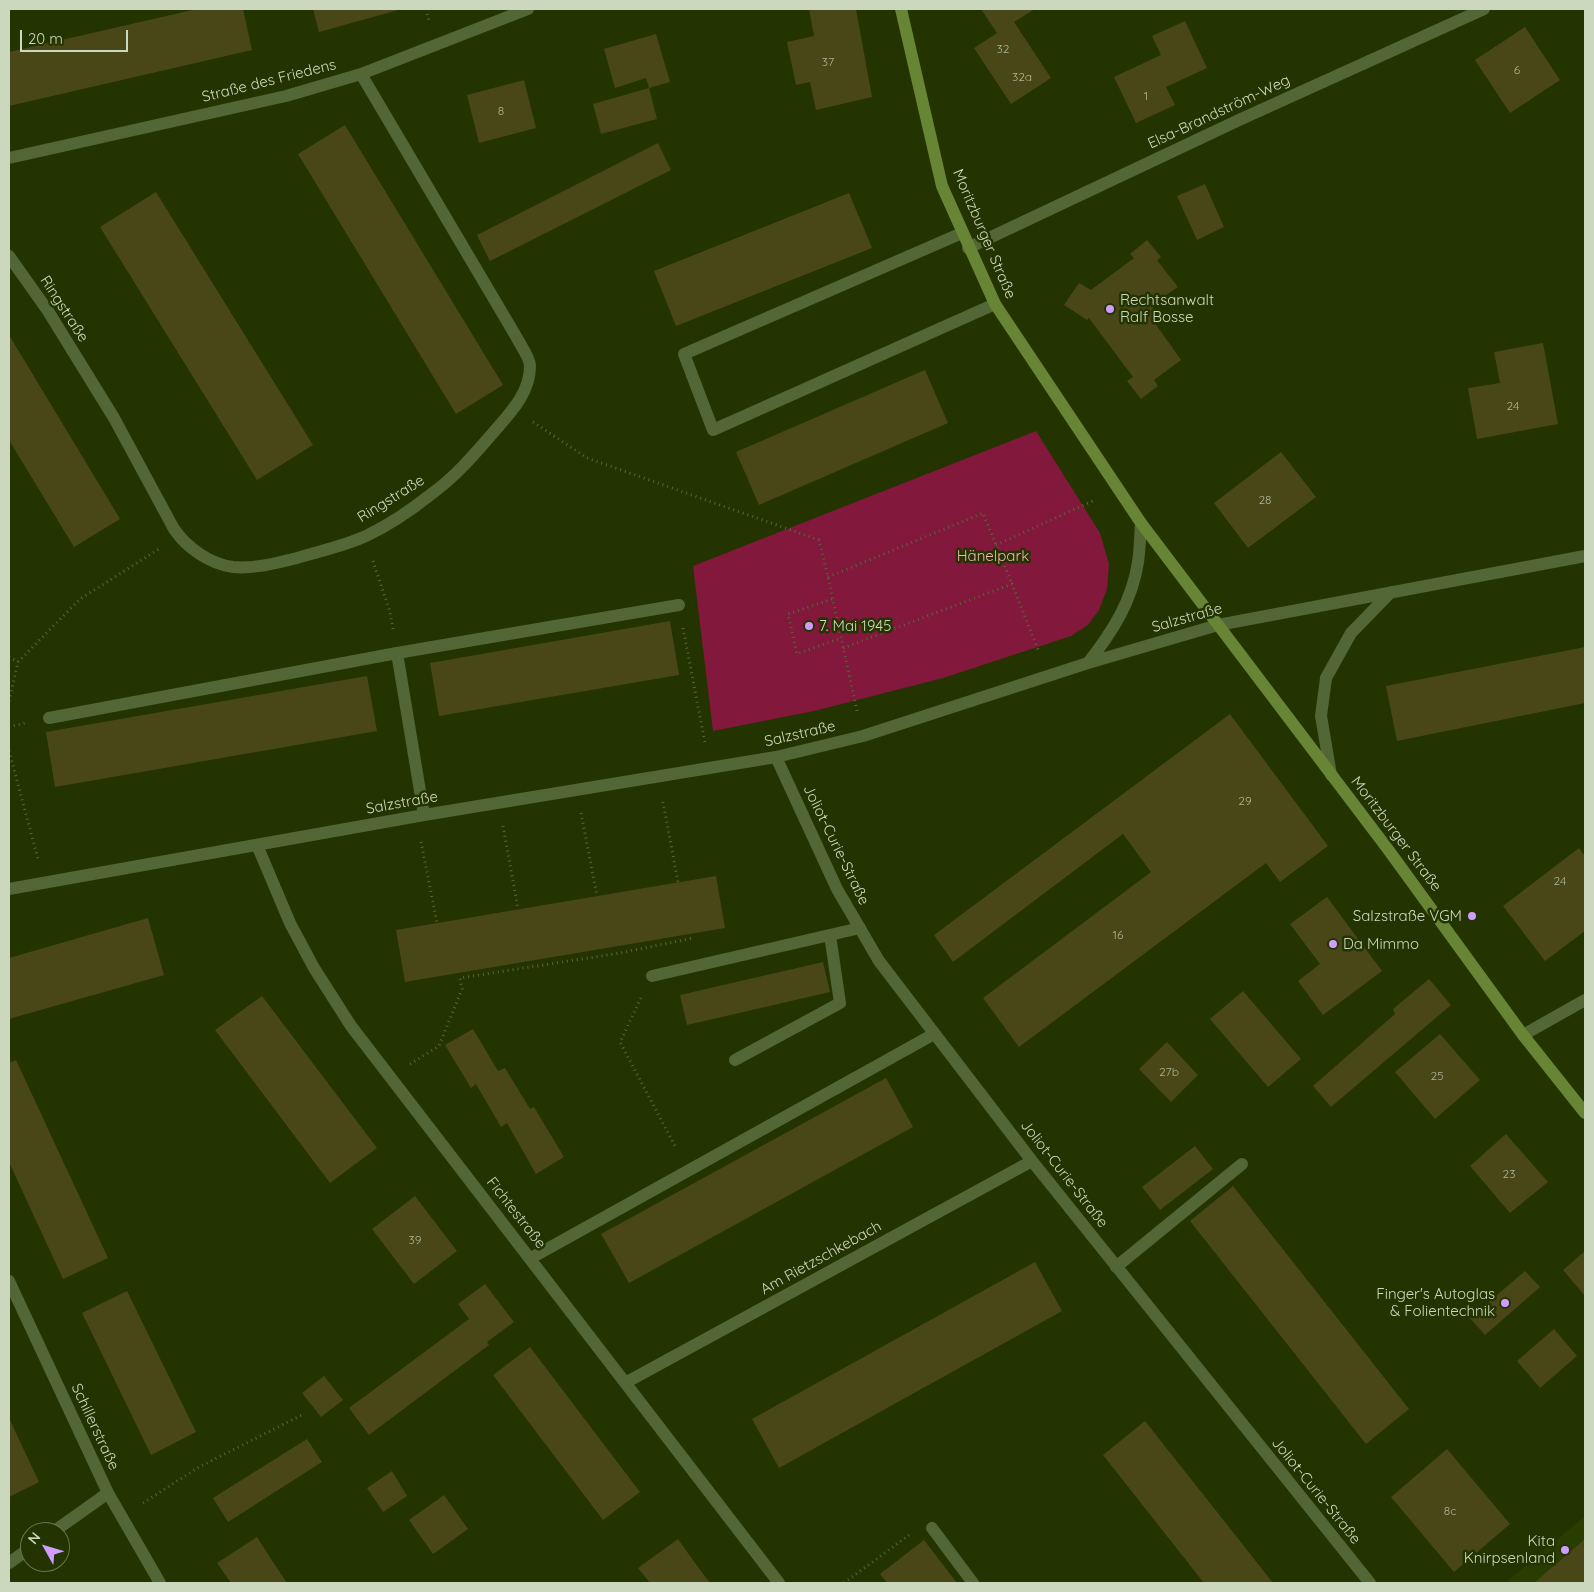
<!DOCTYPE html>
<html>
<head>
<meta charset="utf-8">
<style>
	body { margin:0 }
	#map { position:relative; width:1594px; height:1592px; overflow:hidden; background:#233401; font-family:Quicksand,sans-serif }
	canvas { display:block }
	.frame { position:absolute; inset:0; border:10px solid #ccd8be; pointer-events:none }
	.north { position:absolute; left:20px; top:1522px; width:50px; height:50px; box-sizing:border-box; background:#233401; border:1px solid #67764d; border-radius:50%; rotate:309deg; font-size:14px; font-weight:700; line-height:20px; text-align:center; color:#ccd8be }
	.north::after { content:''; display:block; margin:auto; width:18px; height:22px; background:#d09dff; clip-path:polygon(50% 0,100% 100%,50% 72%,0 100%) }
	.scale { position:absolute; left:20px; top:30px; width:108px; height:22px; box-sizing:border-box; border:2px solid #ccd8be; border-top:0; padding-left:6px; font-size:15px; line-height:18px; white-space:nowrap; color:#ccd8be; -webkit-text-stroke:4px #233401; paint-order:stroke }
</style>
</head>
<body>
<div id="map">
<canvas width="1594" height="1592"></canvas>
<div class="frame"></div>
<div class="north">N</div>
<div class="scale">20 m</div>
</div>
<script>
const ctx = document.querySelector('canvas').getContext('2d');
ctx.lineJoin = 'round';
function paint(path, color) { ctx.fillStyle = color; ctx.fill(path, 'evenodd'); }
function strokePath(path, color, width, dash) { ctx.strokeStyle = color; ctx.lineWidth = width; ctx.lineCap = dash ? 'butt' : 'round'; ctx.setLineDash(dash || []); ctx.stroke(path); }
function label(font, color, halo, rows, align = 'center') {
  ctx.font = font + ' Quicksand,sans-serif'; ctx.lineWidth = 5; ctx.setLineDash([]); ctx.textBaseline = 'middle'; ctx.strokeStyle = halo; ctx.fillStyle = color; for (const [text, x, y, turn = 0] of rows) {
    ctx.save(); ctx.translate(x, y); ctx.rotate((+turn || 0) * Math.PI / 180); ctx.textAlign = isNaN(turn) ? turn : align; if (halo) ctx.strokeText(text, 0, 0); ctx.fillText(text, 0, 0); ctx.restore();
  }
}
paint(new Path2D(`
	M 1585,1516 L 1585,1583 L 1505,1583 Z`), '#293d00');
paint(new Path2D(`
	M 1036,431 L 1100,533 L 1109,564 L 1107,589 L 1099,610 L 1088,625 L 1071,636 L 943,678 L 814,711 L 713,731 L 693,566 Z`), '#82183b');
paint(new Path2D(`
	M 197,9 L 243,9 L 252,50 L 9,106 L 9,52 Z
	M 313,9 L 402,9 L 319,32 Z
	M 809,9 L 856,9 L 872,97 L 816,110 L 810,82 L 796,85 L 787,42 L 814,36 Z
	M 981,9 L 1035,9 L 1014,22 L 1051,78 L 1011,104 L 974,48 L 997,33 Z
	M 1185,21 L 1207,68 L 1166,87 L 1175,105 L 1136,123 L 1114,77 L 1161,55 L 1152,36 Z
	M 1525,27 L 1560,80 L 1510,113 L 1475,60 Z
	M 656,34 L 670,82 L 649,88 L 646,78 L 615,88 L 604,49 Z
	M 524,80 L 536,128 L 479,143 L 467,95 Z
	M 649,88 L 657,119 L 601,134 L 593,104 Z
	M 345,125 L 503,385 L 456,414 L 298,154 Z
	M 658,143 L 671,170 L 490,261 L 477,235 Z
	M 1205,184 L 1224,227 L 1197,240 L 1177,196 Z
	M 156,192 L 313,445 L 257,480 L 100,227 Z
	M 849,193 L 872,248 L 676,326 L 654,271 Z
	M 1147,240 L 1161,257 L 1157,260 L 1178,287 L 1154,303 L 1152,319 L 1181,360 L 1154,380 L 1158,386 L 1141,399 L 1127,381 L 1133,377 L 1089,318 L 1087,320 L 1064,305 L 1079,283 L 1091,290 L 1134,258 L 1130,254 Z
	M 9,335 L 120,519 L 74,547 L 9,440 Z
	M 1543,343 L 1558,424 L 1477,439 L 1468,388 L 1500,383 L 1494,352 Z
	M 925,370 L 948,423 L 759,505 L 736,452 Z
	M 1281,452 L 1316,497 L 1248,548 L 1214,503 Z
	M 670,621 L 679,675 L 439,716 L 430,663 Z
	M 1585,647 L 1585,703 L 1397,741 L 1386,686 Z
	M 367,676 L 377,731 L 55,787 L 46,732 Z
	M 1230,714 L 1328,846 L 1280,882 L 1266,863 L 1019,1047 L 983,998 L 1151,872 L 1123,834 L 953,962 L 934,935 Z
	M 1579,848 L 1585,856 L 1585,931 L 1545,961 L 1503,906 Z
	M 716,876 L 725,928 L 405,982 L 396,930 Z
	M 1327,897 L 1382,971 L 1323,1015 L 1298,981 L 1320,964 L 1290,924 Z
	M 148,918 L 164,975 L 9,1019 L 9,958 Z
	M 823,962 L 830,992 L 687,1025 L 680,995 Z
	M 1429,979 L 1451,1005 L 1331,1107 L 1313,1086 L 1395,1014 L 1393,1009 Z
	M 1243,991 L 1301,1059 L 1268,1087 L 1210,1019 Z
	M 262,996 L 377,1148 L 330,1183 L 215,1030 Z
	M 473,1029 L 498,1071 L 505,1068 L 530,1109 L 534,1107 L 564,1157 L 536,1174 L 507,1123 L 501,1127 L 476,1084 L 471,1088 L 445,1045 Z
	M 1440,1034 L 1480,1080 L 1435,1119 L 1395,1072 Z
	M 1167,1042 L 1198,1075 L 1171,1102 L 1139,1069 Z
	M 16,1060 L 108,1258 L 63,1279 L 9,1162 L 9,1063 Z
	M 886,1078 L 913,1127 L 629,1283 L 601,1234 Z
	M 1506,1134 L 1548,1182 L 1510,1213 L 1470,1166 Z
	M 1195,1146 L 1213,1169 L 1160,1210 L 1142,1187 Z
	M 1233,1186 L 1409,1409 L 1366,1444 L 1190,1221 Z
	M 415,1196 L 457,1251 L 414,1284 L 372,1229 Z
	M 1585,1251 L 1585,1296 L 1563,1270 Z
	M 1035,1262 L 1062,1311 L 779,1468 L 752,1419 Z
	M 1525,1271 L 1540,1287 L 1485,1335 L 1470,1318 Z
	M 485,1284 L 514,1322 L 487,1342 L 489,1345 L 369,1435 L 349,1408 L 469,1319 L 458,1304 Z
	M 127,1291 L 196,1432 L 151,1455 L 82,1313 Z
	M 1554,1329 L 1577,1356 L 1540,1388 L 1517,1361 Z
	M 530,1347 L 640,1492 L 603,1520 L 493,1375 Z
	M 324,1376 L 343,1400 L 321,1417 L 302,1393 Z
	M 9,1418 L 39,1482 L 9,1497 Z
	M 1145,1421 L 1240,1541 L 1273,1583 L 1204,1583 L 1103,1455 Z
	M 307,1439 L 322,1462 L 228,1522 L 213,1498 Z
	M 1447,1449 L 1510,1524 L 1454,1572 L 1391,1497 Z
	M 392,1471 L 407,1496 L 383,1512 L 367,1488 Z
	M 444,1495 L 468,1529 L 433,1554 L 409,1520 Z
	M 257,1537 L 273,1562 L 287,1583 L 231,1583 L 217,1563 Z
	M 678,1539 L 695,1563 L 710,1583 L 650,1583 L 638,1568 Z
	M 1585,1539 L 1585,1583 L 1534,1583 Z
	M 924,1540 L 957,1583 L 887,1583 L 880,1574 Z`), '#494718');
strokePath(new Path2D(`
	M 426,9 L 429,21
	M 533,422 L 587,458 L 819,540 L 828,577 L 857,711
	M 996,545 L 1095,500
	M 373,561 L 390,612 L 393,629
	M 828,577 L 983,513 L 1012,584
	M 832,599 L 788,614 L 797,654 L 841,638
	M 683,628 L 705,743
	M 843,648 L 1012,584 L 1039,652
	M 9,657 L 18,662
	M 9,701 L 18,662 L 80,599 L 159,549
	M 9,727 L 25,723
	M 9,751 L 38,859
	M 663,802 L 678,882
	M 581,813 L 597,896
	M 503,826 L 518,909
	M 421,842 L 437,923
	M 641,998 L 620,1042 L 676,1148
	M 410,1064 L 439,1046 L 462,989 L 460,978 L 620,953 L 693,938
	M 143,1503 L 199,1467 L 302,1415
	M 844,1583 L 909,1535`), '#56663a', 3, [1, 4]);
strokePath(new Path2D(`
	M 652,976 L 860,928
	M 735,1060 L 840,1003 L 830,935
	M 531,1258 L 934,1034`), '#526636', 12);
strokePath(new Path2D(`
	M 9,158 L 286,96 L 361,74 L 528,9
	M 962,233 L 684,354 L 713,430 L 995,304
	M 968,248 L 1239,120 L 1484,9
	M 9,256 L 48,311 L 114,418 L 174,529 C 187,548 210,564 233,567 C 254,569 277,563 297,558 C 320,551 344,546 366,536 C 389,525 410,511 430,495 C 454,478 473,456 492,434 C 509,414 530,394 530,366 C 530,358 521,346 517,338 L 361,74
	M 397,653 L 424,815
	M 1088,663 C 1112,632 1132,602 1138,562 C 1140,550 1140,536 1141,523
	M 49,718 L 397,653 L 679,605
	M 776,757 L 837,889 L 879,961 L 1032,1161 L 1370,1583
	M 1331,775 L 1321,716 L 1326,678 L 1351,633 L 1391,592
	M 257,845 L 290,923 L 314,968 L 351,1026 L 779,1583
	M 9,889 L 424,815 L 776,757 L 863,736 L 1088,663 L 1218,625 L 1585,556
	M 1523,1035 L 1585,1000
	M 1116,1267 L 1242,1164
	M 9,1281 L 108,1493 L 160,1583
	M 625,1383 L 1032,1161
	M 932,1528 L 973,1583
	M 53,1532 L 108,1493
	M 9,1563 L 30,1548`), '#526636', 12);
strokePath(new Path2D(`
	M 901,9 L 942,186 L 995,304 L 1141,523 L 1387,848 L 1523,1035 L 1585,1113`), '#678535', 12);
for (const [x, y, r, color] of [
	[1110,309,5,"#d09dff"],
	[809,626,5,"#d09dff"],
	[1472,916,5,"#d09dff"],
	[1333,944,5,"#d09dff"],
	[1505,1303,5,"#d09dff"],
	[1565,1550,5,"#d09dff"]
]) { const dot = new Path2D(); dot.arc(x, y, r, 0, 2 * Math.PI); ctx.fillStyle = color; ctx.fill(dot); strokePath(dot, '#233401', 2); }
label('12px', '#abb494', null, [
	["32",1003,49],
	["37",828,62],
	["6",1517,70],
	["32a",1022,77],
	["1",1146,96],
	["8",501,111],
	["24",1513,406],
	["28",1265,500],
	["29",1245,801],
	["24",1560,881],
	["16",1118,935],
	["27b",1169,1072],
	["25",1437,1076],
	["23",1509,1174],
	["39",415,1240],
	["8c",1450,1511]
]);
label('15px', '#ccd8be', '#233401', [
	["Straße des Friedens",269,81,-14],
	["Elsa-Brandström-Weg",1219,112,-25],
	["Moritzburger Straße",984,234,67],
	["Ringstraße",64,309,57],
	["Ringstraße",391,499,-32],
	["Salzstraße",1187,618,-16],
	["Salzstraße",800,734,-13],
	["Salzstraße",402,803,-10],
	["Moritzburger Straße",1396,834,53],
	["Joliot-Curie-Straße",836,845,64],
	["Joliot-Curie-Straße",1064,1174,52],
	["Fichtestraße",516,1213,52],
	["Am Rietzschkebach",821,1258,-29],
	["Schillerstraße",95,1427,65],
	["Joliot-Curie-Straße",1316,1491,51]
]);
label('15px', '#ccd8be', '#233401', [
	["Rechtsanwalt",1120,300],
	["Ralf Bosse",1120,317],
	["7. Mai 1945",819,626],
	["Salzstraße VGM",1462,916,"right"],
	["Da Mimmo",1343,944],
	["Finger's Autoglas",1495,1294,"right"],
	["& Folientechnik",1495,1311,"right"],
	["Kita",1555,1541,"right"],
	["Knirpsenland",1555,1558,"right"]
], 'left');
label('15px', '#f3b1bc', '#233401', [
	["Hänelpark",993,556]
]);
</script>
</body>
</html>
